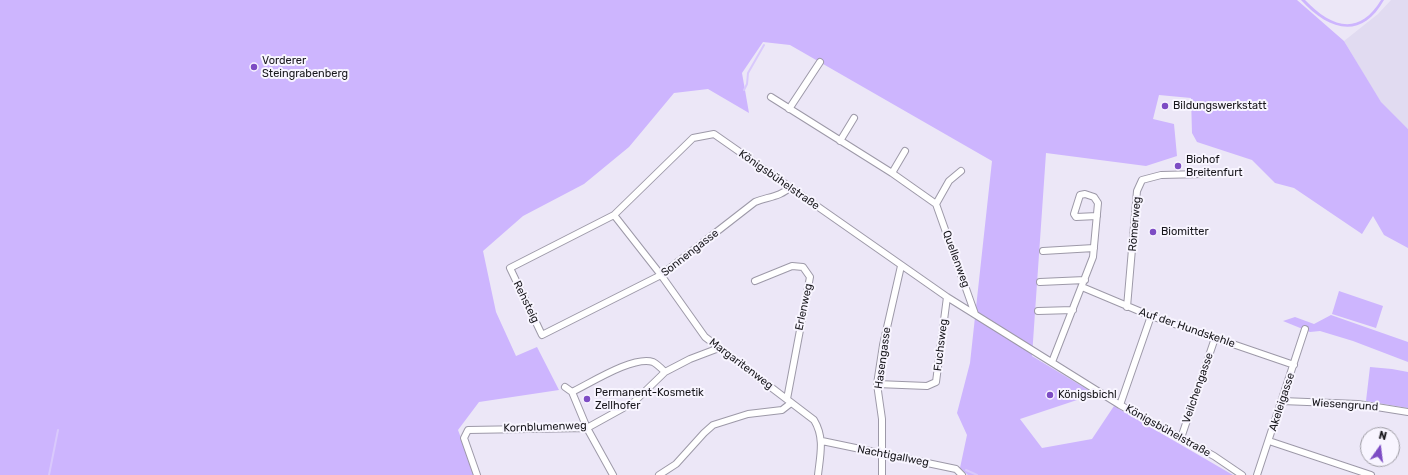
<!DOCTYPE html>
<html>
<head>
<meta charset="utf-8">
<style>
	body { margin:0 }
	#map { position:relative; width:1408px; height:475px; overflow:hidden; background:#ece7f7; font-family:Rubik,sans-serif }
	canvas { display:block }
	.north { position:absolute; left:1360px; top:427px; width:40px; height:40px; box-sizing:border-box; background:#f8f5ff; border:1px solid #9e9ca4; border-radius:50%; rotate:14deg; font-size:11px; font-weight:700; line-height:16px; text-align:center; color:#18171c }
	.north::after { content:''; display:block; margin:auto; width:14px; height:18px; background:#7d4cc4; clip-path:polygon(50% 0,100% 100%,50% 72%,0 100%) }
</style>
</head>
<body>
<div id="map">
<canvas width="1408" height="475"></canvas>
<div class="north">N</div>
</div>
<script>
const ctx = document.querySelector('canvas').getContext('2d');
ctx.lineJoin = 'round';
function paint(path, color) { ctx.fillStyle = color; ctx.fill(path, 'evenodd'); }
function strokePath(path, color, width, dash) { ctx.strokeStyle = color; ctx.lineWidth = width; ctx.lineCap = dash ? 'butt' : 'round'; ctx.setLineDash(dash || []); ctx.stroke(path); }
function label(font, color, halo, rows, align = 'center') {
  ctx.font = font + ' Rubik,sans-serif'; ctx.lineWidth = 4; ctx.setLineDash([]); ctx.textBaseline = 'middle'; ctx.strokeStyle = halo; ctx.fillStyle = color; for (const [text, x, y, turn = 0] of rows) {
    ctx.save(); ctx.translate(x, y); ctx.rotate((+turn || 0) * Math.PI / 180); ctx.textAlign = isNaN(turn) ? turn : align; if (halo) ctx.strokeText(text, 0, 0); ctx.fillText(text, 0, 0); ctx.restore();
  }
}
paint(new Path2D(`
	M 1391,0 L 1408,0 L 1408,129 L 1381,103 L 1344,41 L 1378,14 Z`), '#e1dbf1');
paint(new Path2D(`
	M 0,0 L 1297,0 L 1344,41 L 1381,102 L 1408,129 L 1408,248 L 1384,235 L 1373,216 L 1362,234 L 1294,188 L 1275,183 L 1252,160 L 1197,142 L 1192,133 L 1191,98 L 1159,95 L 1153,119 L 1174,124 L 1177,156 L 1146,166 L 1046,153 L 1032,356 L 1095,394 L 1020,419 L 1042,448 L 1092,439 L 1114,406 L 1233,475 L 968,475 L 960,468 L 967,435 L 957,413 L 970,363 L 992,161 L 790,45 L 763,42 L 742,73 L 749,113 L 708,89 L 674,93 L 629,147 L 584,184 L 523,216 L 483,251 L 496,312 L 516,356 L 537,347 L 559,390 L 479,402 L 458,430 L 475,475 L 0,475 Z
	M 1301,0 L 1305,0 C 1330,26 1358,38 1381,0 L 1384,0 C 1361,41 1328,30 1301,0 Z
	M 1339,291 L 1383,306 L 1376,328 L 1332,314 Z
	M 1331,315 L 1408,342 L 1408,362 L 1353,341 L 1320,331 L 1310,332 L 1283,321 L 1295,317 L 1314,324 Z
	M 1370,367 L 1392,369 L 1408,372 L 1408,408 L 1366,401 Z`), '#cdb5fe');
strokePath(new Path2D(`
	M 744,90 L 747,84 L 748,73 L 764,45
	M 966,470 L 977,475
	M 49,475 L 58,430`), '#d9c9fc', 2);
const minor = new Path2D(`
	M 771,97 L 892,173 L 936,204 L 975,314
	M 789,109 L 820,62
	M 840,141 L 854,118
	M 892,173 L 905,151
	M 790,187 C 781,197 766,197 755,202 L 661,275 L 542,335 L 510,268 L 614,215 L 693,138 L 714,134 L 947,297 L 1120,405 L 1214,456 L 1242,475
	M 936,204 L 949,181 L 961,171
	M 614,215 L 661,275 L 705,337 L 814,420 C 825,438 820,456 818,475
	M 1043,251 L 1094,248
	M 755,281 L 792,266 L 803,267 L 810,277 L 787,399
	M 1040,282 L 1085,280
	M 1082,287 L 1151,316 L 1294,365
	M 1127,307 L 1137,191 L 1142,180 L 1161,175 L 1203,174
	M 1038,311 L 1073,310
	M 1052,362 L 1093,257 L 1098,203 L 1094,197 L 1085,194 L 1080,195 L 1074,214 L 1076,217 L 1097,216
	M 877,384 L 927,386 L 936,382 L 947,297
	M 565,387 L 572,392 L 587,428 L 613,475
	M 572,392 C 589,384 634,355 653,362 C 657,364 662,369 665,372
	M 1282,401 L 1358,404 L 1408,412
	M 1120,405 L 1151,316
	M 1181,438 L 1215,338
	M 822,441 L 956,469 L 962,475
	M 1269,441 L 1371,475
	M 477,475 L 464,438 L 468,430 L 587,428 L 634,402 L 665,372 L 690,359 L 719,348
	M 659,475 L 676,464 L 704,433 L 713,425 L 748,414 L 782,410 L 791,403
	M 882,475 L 882,419 L 877,384 L 883,345 L 901,266
	M 1257,475 L 1305,329`);
strokePath(minor, '#9d99a8', 8);
strokePath(minor, '#fff', 6);
for (const [x, y, r, color] of [
	[254,67,4,"#7d4cc4"],
	[1165,106,4,"#7d4cc4"],
	[1178,166,4,"#7d4cc4"],
	[1153,232,4,"#7d4cc4"],
	[1050,395,4,"#7d4cc4"],
	[587,399,4,"#7d4cc4"]
]) { const dot = new Path2D(); dot.arc(x, y, r, 0, 2 * Math.PI); ctx.fillStyle = color; ctx.fill(dot); strokePath(dot, '#f8f5ff', 1.5); }
label('11px', '#18171c', '#f8f5ff', [
	["Vorderer",262,61],
	["Steingrabenberg",262,74],
	["Bildungswerkstatt",1173,106],
	["Biohof",1186,160],
	["Breitenfurt",1186,173],
	["Biomitter",1161,232],
	["Permanent-Kosmetik",595,393],
	["Zellhofer",595,406],
	["Königsbichl",1058,395]
], 'left');
label('11px', '#18171c', '#f8f5ff', [
	["Königsbühelstraße",779,180,35],
	["Römerweg",1135,224,-85],
	["Sonnengasse",690,253,-38],
	["Quellenweg",956,259,70],
	["Rehsteig",526,302,64],
	["Erlenweg",804,307,-78],
	["Auf der Hundskehle",1187,328,19],
	["Fuchsweg",941,345,-83],
	["Hasengasse",883,358,-82],
	["Margaritenweg",741,364,37],
	["Veilchengasse",1198,388,-71],
	["Akeleigasse",1282,402,-72],
	["Wiesengrund",1345,405,4],
	["Kornblumenweg",545,427,-2],
	["Königsbühelstraße",1168,431,29],
	["Nachtigallweg",893,456,11]
]);
</script>
</body>
</html>
